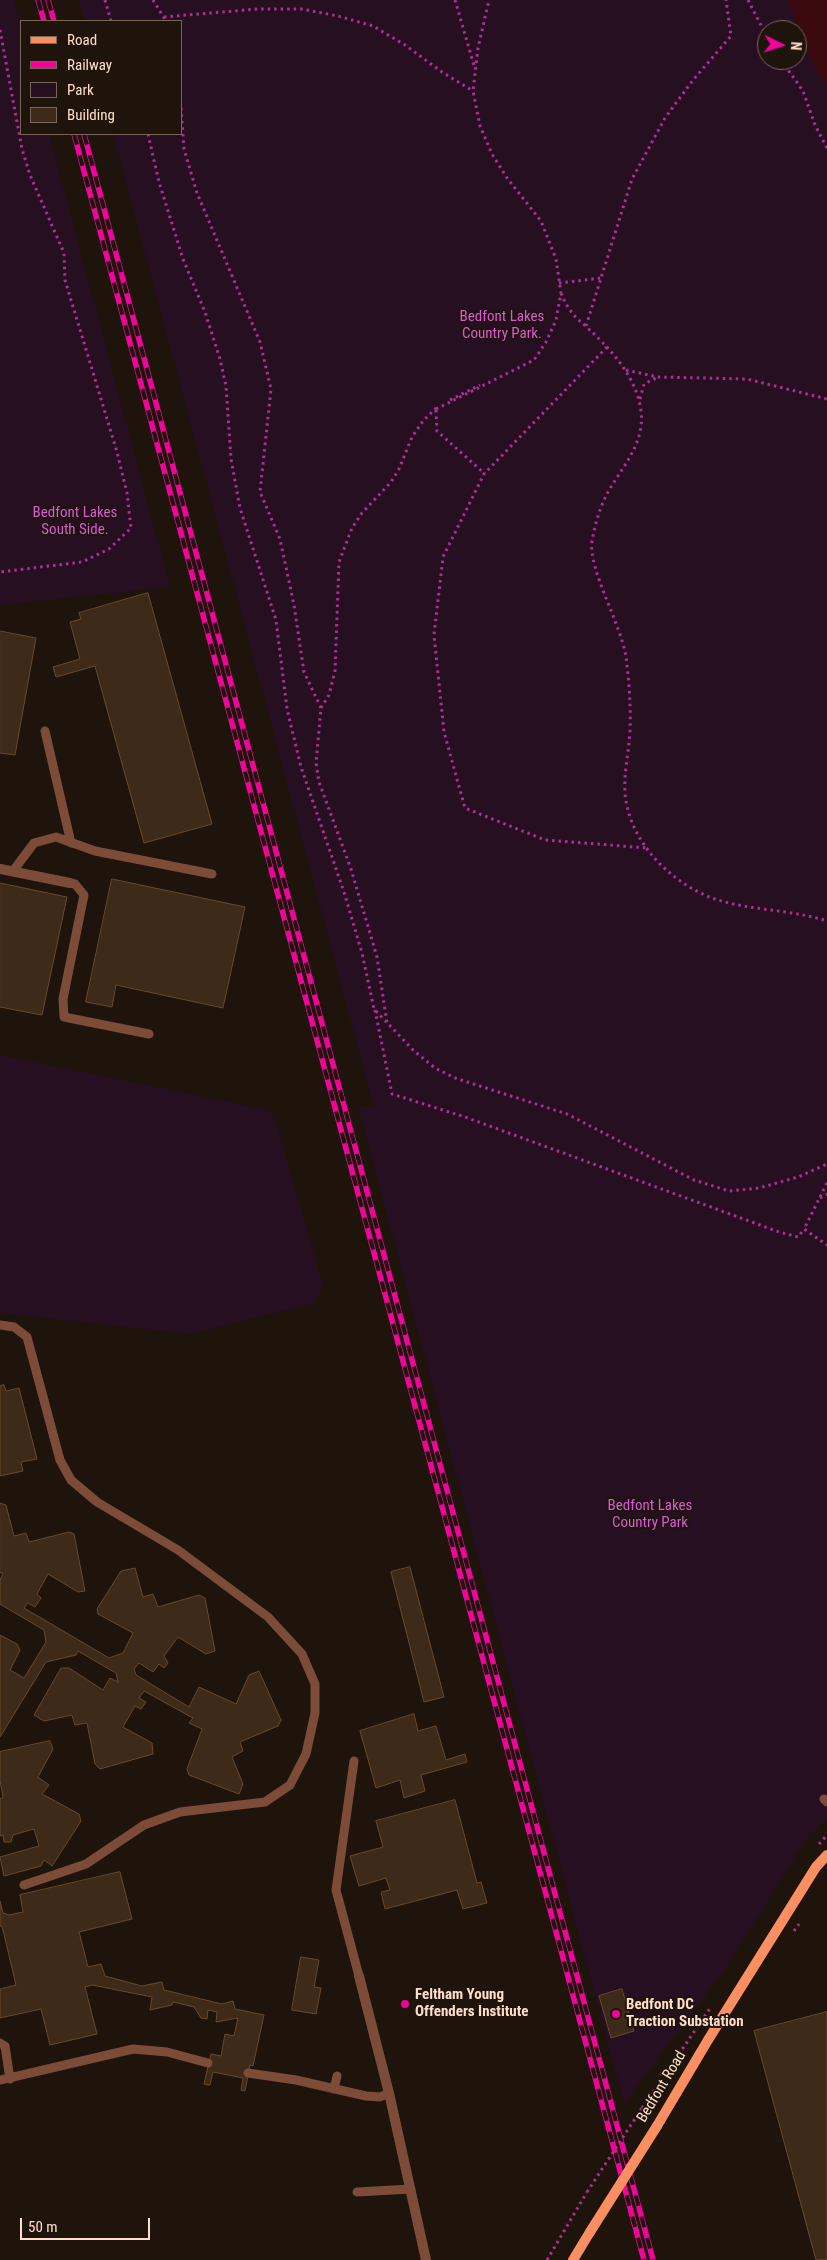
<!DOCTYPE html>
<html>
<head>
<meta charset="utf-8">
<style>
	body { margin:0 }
	#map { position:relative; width:827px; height:2260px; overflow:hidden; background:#1e140c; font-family:"Roboto Condensed",sans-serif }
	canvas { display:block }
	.legend { position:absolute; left:20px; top:20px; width:162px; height:115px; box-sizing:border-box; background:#1e140c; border:1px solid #786558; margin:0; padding:6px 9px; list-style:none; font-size:15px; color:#fedeca }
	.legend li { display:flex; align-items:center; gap:10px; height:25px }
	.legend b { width:25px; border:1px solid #786558 }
	.north { position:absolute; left:757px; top:20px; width:50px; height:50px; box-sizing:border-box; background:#1e140c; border:1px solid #786558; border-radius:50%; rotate:94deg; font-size:14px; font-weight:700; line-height:20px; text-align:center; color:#fedeca }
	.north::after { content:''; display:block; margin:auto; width:18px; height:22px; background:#f00499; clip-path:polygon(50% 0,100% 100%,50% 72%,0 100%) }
	.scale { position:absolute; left:20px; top:2218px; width:130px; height:22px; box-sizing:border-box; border:2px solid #fedeca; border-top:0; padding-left:6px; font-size:15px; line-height:18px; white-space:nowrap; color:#fedeca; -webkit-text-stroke:4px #1e140c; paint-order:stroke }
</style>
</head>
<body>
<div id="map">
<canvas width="827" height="2260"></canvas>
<ul class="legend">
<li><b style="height:6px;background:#fc8f62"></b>Road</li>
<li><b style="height:6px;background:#f00499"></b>Railway</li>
<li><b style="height:14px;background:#270f22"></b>Park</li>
<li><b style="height:14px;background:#3e2a19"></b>Building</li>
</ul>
<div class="north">N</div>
<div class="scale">50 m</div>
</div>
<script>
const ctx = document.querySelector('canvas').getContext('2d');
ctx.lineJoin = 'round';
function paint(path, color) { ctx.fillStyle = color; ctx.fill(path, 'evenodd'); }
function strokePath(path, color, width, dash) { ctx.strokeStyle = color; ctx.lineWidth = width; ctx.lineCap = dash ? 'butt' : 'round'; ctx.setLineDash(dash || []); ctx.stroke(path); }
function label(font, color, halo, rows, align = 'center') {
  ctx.font = font + ' "Roboto Condensed",sans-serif'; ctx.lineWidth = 4; ctx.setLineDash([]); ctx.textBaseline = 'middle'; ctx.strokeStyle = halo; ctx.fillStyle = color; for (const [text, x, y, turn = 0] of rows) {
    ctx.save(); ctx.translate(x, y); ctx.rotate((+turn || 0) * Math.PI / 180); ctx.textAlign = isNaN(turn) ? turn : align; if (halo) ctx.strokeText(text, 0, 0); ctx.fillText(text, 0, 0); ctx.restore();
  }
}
paint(new Path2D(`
	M 0,0 L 14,0 L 21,29 L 21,134 L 49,134 L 170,587 L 0,605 Z
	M 78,0 L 827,0 L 827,1819 L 808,1836 L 726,1968 L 624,2104 L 358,1106 L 374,1107 L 113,134 L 181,134 L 181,21 L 84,21 ZM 767,30 L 797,30 L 797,60 L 767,60 Z
	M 0,1055 L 268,1110 L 275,1119 L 323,1286 L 315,1303 L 190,1334 L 0,1313 Z`), '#270f22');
paint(new Path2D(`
	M 787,0 L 827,0 L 827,85 L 816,71 Z`), '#39090e');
const building = new Path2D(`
	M 148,593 L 212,824 L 144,843 L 95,666 L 56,677 L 53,667 L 80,659 L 70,622 L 81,619 L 79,613 Z
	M 0,631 L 36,638 L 15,755 L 0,753 Z
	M 112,879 L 245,907 L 223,1008 L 116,985 L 112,1007 L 86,1002 Z
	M 0,883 L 67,897 L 42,1015 L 0,1007 Z
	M 4,1385 L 6,1391 L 19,1388 L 37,1459 L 21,1462 L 23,1471 L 0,1476 L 0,1386 Z
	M 0,1503 L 6,1505 L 14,1536 L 26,1533 L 29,1542 L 69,1532 L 74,1534 L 85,1591 L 78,1592 L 48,1574 L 37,1594 L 41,1598 L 35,1607 L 28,1603 L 24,1608 L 109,1658 L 123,1653 L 133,1633 L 98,1614 L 97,1609 L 121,1571 L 135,1568 L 143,1597 L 153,1594 L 158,1607 L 199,1595 L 205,1598 L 215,1651 L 206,1654 L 178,1637 L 164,1656 L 168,1663 L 164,1668 L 159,1664 L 153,1672 L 139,1663 L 134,1669 L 136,1675 L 189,1707 L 199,1687 L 236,1704 L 249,1675 L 259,1671 L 281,1720 L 278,1726 L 240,1742 L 243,1751 L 232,1757 L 243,1784 L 239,1794 L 189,1775 L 187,1769 L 202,1729 L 189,1723 L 193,1718 L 144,1691 L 139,1698 L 146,1702 L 141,1709 L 135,1706 L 123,1727 L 152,1743 L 153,1754 L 100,1769 L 95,1764 L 87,1723 L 75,1725 L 72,1715 L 44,1721 L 34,1715 L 61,1668 L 69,1668 L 103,1690 L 110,1678 L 118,1682 L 116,1673 L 78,1651 L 76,1655 L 46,1662 L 0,1737 L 0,1635 L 17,1644 L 20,1650 L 10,1670 L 24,1678 L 46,1642 L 44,1630 L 0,1604 L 0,1580 L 3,1574 L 0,1572 Z
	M 410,1567 L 444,1697 L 424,1702 L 391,1572 Z
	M 414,1714 L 418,1731 L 436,1726 L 446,1760 L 465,1754 L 467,1762 L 421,1775 L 425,1791 L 404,1798 L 400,1780 L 376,1788 L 360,1731 Z
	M 50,1741 L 53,1749 L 38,1777 L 49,1785 L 42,1794 L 79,1814 L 81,1821 L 52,1866 L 44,1860 L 41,1866 L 4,1876 L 0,1857 L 39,1846 L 34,1829 L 13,1835 L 11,1842 L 4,1842 L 3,1835 L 0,1836 L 0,1799 L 3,1797 L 0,1781 L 0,1752 Z
	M 455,1800 L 477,1883 L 481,1882 L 487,1903 L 463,1909 L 457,1890 L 385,1909 L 381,1892 L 390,1890 L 386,1878 L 359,1886 L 350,1856 L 383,1847 L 376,1821 Z
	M 120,1872 L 132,1919 L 79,1932 L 88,1967 L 101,1964 L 105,1976 L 142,1986 L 162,1982 L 164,1990 L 222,2004 L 233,2001 L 235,2009 L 264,2015 L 253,2066 L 250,2065 L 245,2091 L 241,2090 L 243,2078 L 213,2072 L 210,2085 L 204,2084 L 211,2054 L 221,2056 L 225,2034 L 234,2036 L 238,2018 L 216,2022 L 217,2012 L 208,2010 L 207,2019 L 201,2018 L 194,2007 L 173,2002 L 172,2005 L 150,2010 L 152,1997 L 92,1985 L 85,1987 L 97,2034 L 50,2045 L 41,2009 L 0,2018 L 0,1989 L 16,1985 L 2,1926 L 0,1926 L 0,1901 L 3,1913 L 9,1915 L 23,1912 L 20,1895 Z
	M 301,1957 L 319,1960 L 314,1987 L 321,1988 L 316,2014 L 292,2010 Z
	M 622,1989 L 634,2031 L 611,2038 L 599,1996 Z
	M 827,2012 L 827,2260 L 816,2260 L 754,2031 Z`);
paint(building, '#3e2a19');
strokePath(building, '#6a482b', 1);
strokePath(new Path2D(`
	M 105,0 L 111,21
	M 153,0 L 166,21
	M 455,0 L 475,69
	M 748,0 L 767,37
	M 164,17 L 257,9 L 301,9 L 338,16 L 373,26 L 405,45 L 442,72 L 473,91
	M 0,30 L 22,149 L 30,175 L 64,253 L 65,280 L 117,452 L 127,493 L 131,528 L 109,549 L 82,562 L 0,572
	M 781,60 L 803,91 L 815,125 L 827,148
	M 181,108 L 184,149 L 197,193 L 260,342 L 271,389 L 260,492 L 280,539 L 294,605 L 304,672 L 321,708 L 316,763 L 319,782 L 351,869 L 377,957 L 387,1023
	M 148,134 L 159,182 L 183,259 L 205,312 L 220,359 L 226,386 L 231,459 L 240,508 L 276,620 L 287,709 L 301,767 L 344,892 L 362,953 L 374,1009 L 414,1051 L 435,1068 L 455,1078 L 567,1114 L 694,1180 L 729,1191 L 759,1188 L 798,1177 L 827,1164
	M 559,283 L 601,278
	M 561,293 C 571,319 584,322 602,342 C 620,360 638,385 641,411 C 645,443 623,466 608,492 C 600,507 595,524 592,541 C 588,569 621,624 626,657 C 629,681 631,706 630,730 C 629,756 621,780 627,806 C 636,848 673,883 712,898 C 749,911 790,909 827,921
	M 586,326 L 632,179 L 665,118 L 693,80 L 731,36 L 726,0
	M 607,347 L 484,474 L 443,557 L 434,635 L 444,732 L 465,808 L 545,840 L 647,848
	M 626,370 L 658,377 L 747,379 L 827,399
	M 640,399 L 644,384 L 658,377
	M 450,400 L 480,385
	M 436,409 L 534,360 L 546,342 L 556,320 L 561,293 L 556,259 L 541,221 L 507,178 L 492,154 L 480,126 L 473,91 L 478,48 L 489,0
	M 436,410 L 437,431 L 485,474
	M 321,708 L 329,695 L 335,671 L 339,562 L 352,528 L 362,513 L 391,482 L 399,469 L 412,437 L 423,421 L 436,408
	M 375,1010 L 392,1094 L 465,1117 L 779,1232 L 798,1237 L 804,1229
	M 827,1183 L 804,1229 L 827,1245
	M 820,1198 L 827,1194
	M 819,1844 L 827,1835
	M 794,1931 L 799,1924
	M 642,2108 L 711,2007
	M 547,2260 L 587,2192`), '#ad2f93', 3, [2.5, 4]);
strokePath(new Path2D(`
	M 45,731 L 71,843
	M 13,871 L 34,843 L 56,837 L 95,851 L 212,874
	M 70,883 L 75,884 L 84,895 L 63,999 L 64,1017 L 149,1034
	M 0,1325 L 14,1327 L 27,1337 L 60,1460 L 71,1480 L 97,1502 L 178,1550 L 268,1617 L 302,1654 L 315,1684 L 315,1713 L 306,1754 L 290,1785 L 265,1802 L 180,1812 L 144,1825 L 86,1864 L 24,1885
	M 354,1761 L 336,1890 L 359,1976
	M 824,1799 L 827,1802
	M 0,2043 L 5,2046 L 10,2079
	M 248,2073 L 296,2080 L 366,2096 L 380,2097 L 389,2093
	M 0,2080 L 133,2049 L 167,2052 L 208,2063
	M 334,2089 L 337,2076
	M 357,2192 L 411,2189`), '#7c4c38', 9);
strokePath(new Path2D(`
	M 0,869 L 70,883
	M 359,1976 L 389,2093 L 426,2260`), '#7c4c38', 10);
strokePath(new Path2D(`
	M 657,2126 L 708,2040 L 816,1867 L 827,1855
	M 573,2260 L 590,2232`), '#fc8f62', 10);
const rail = new Path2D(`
	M 38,0 L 44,21
	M 48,0 L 54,21
	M 74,134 L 644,2260
	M 84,134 L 653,2260`);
strokePath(rail, '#f00499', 5.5);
strokePath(rail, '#1e140c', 4, [11]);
strokePath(new Path2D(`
	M 587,2192 L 642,2108`), '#ad2f93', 3, [2.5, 4]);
strokePath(new Path2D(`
	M 590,2232 L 657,2126`), '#fc8f62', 10);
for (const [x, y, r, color] of [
	[405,2004,5,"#f00499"],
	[616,2014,5,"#f00499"]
]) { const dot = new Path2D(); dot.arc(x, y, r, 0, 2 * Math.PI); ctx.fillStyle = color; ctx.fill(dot); strokePath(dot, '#1e140c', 2); }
label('15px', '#dc58da', '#1e140c', [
	["Bedfont Lakes",502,317],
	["Country Park.",502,334],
	["Bedfont Lakes",75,513],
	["South Side.",75,530],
	["Bedfont Lakes",650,1506],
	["Country Park",650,1523]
]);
label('bold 15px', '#fedeca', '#1e140c', [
	["Feltham Young",415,1995],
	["Offenders Institute",415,2012],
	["Bedfont DC",626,2005],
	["Traction Substation",626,2022]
], 'left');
label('15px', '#fedeca', '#1e140c', [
	["Bedfont Road",662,2087,-59]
]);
</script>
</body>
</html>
